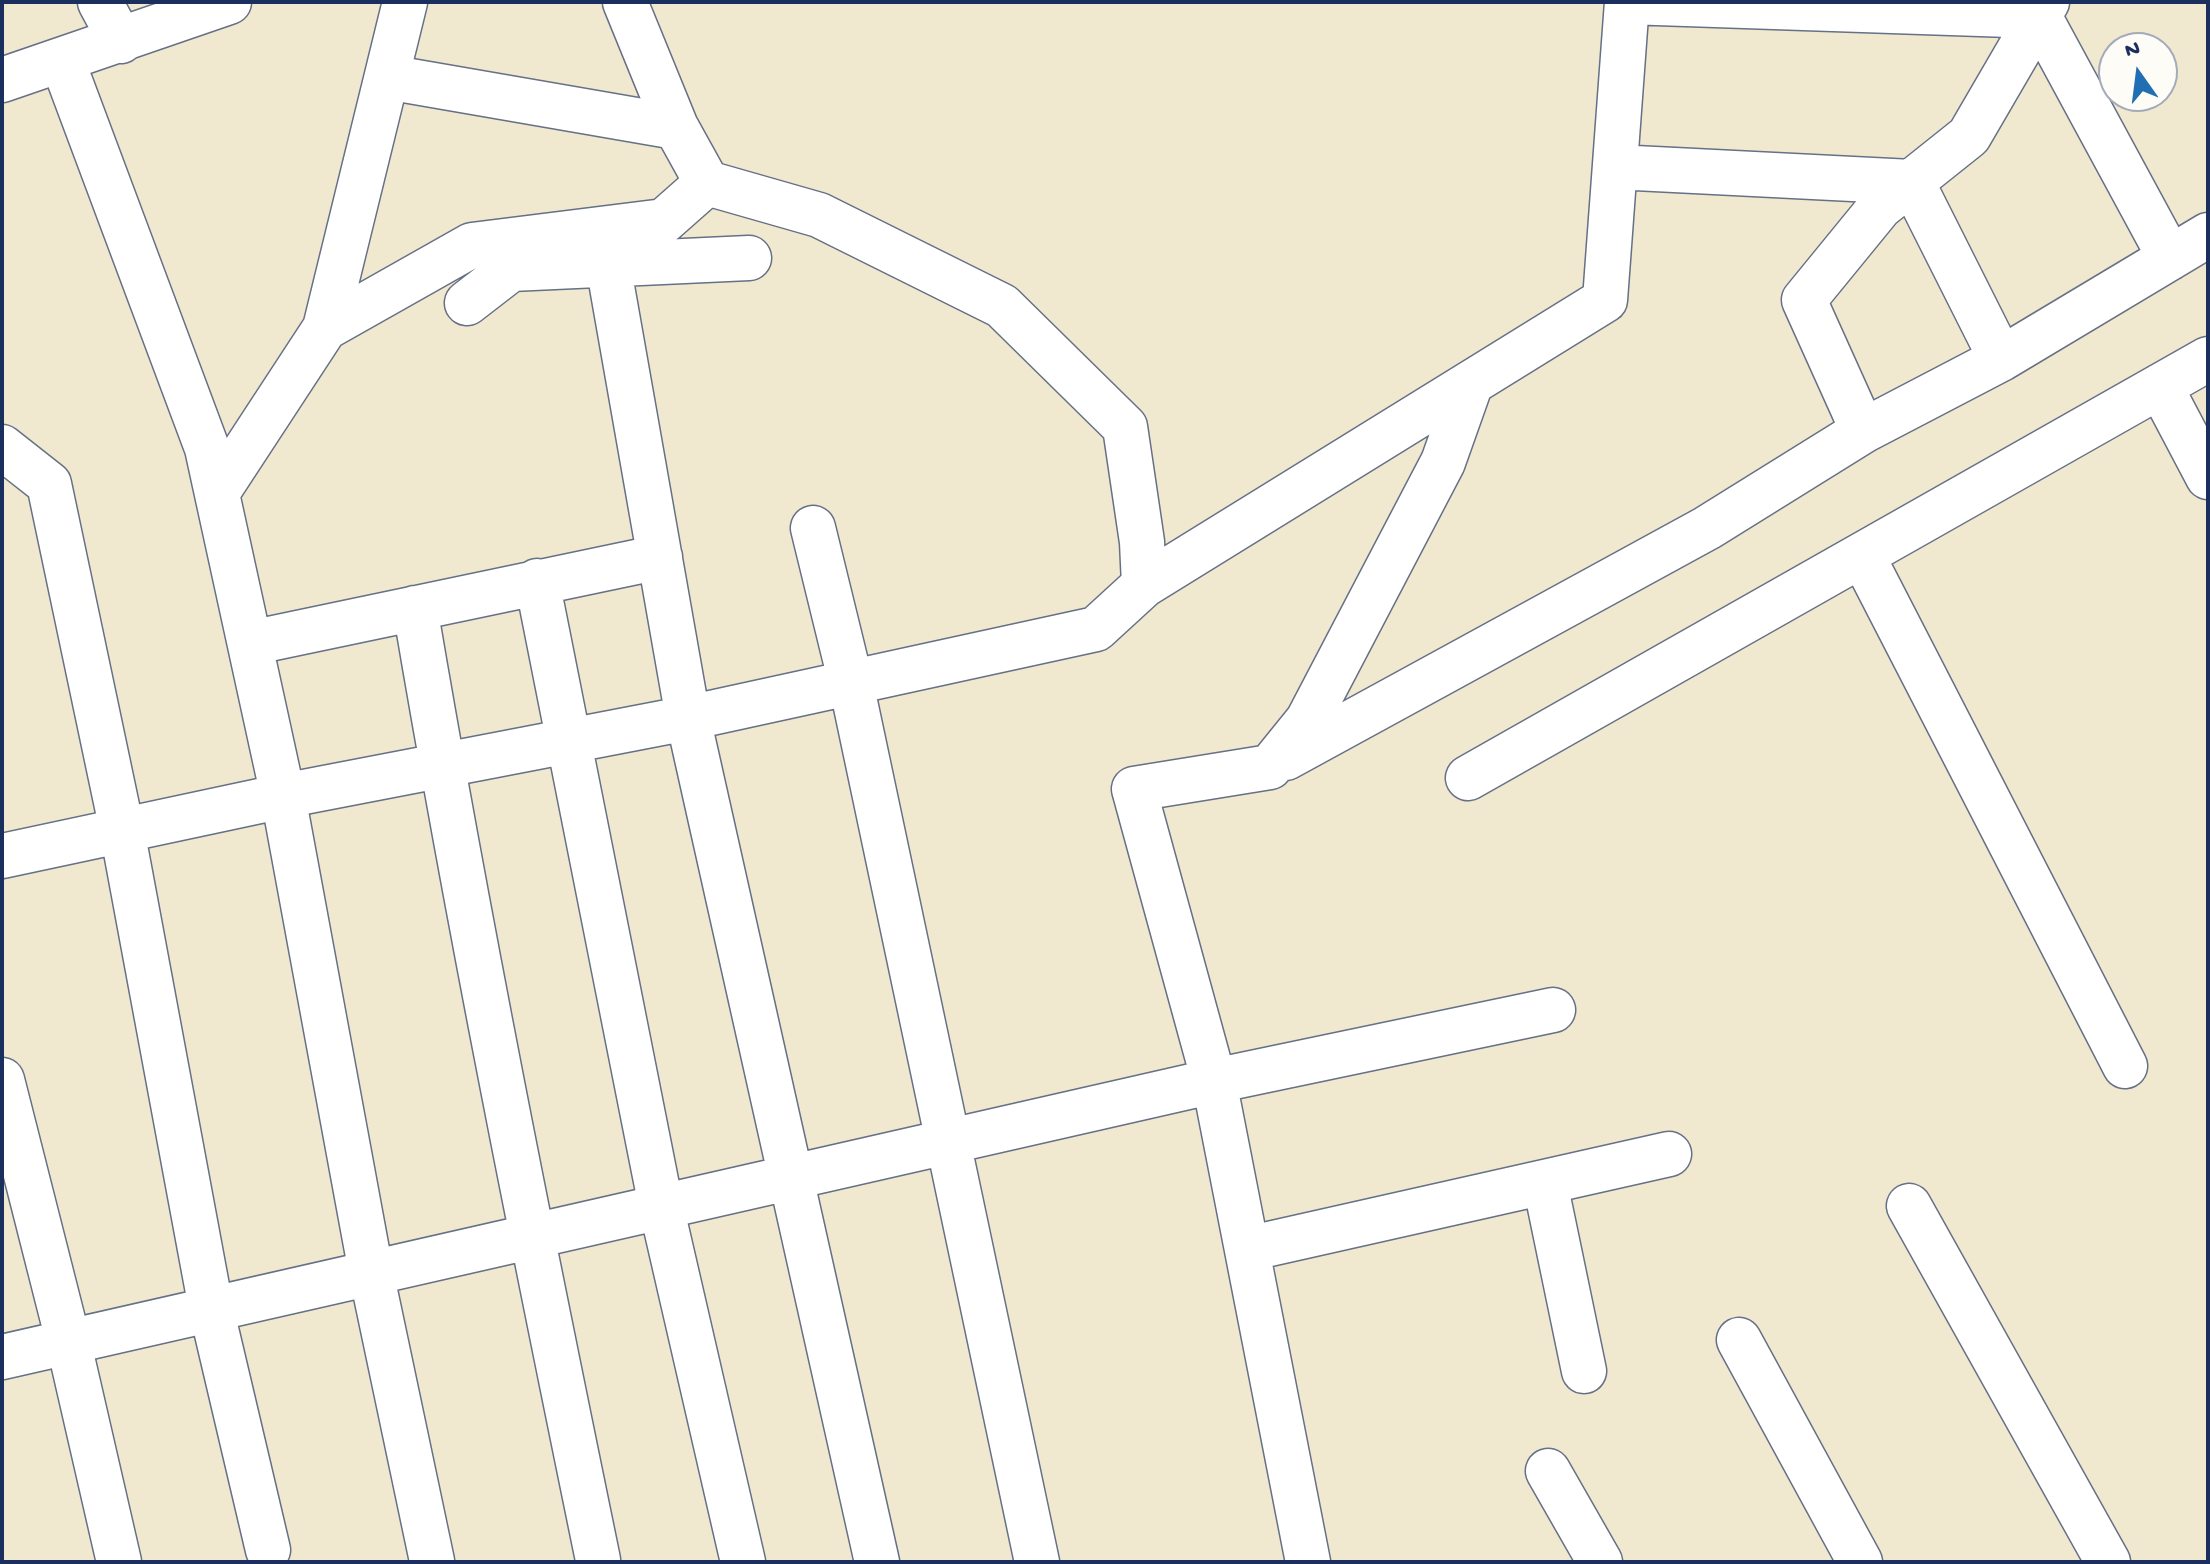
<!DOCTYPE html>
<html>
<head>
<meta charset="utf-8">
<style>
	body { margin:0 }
	#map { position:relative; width:2210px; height:1564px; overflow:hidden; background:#f0e9cf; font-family:"Gochi Hand",sans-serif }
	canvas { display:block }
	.frame { position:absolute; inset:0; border:4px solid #1b2f5e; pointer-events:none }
	.north { position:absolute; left:2098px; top:32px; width:80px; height:80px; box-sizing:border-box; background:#fdfcf7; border:2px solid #a3aaba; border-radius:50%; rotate:346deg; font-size:22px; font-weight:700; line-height:32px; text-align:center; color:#1b2f5e }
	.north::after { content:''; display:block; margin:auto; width:28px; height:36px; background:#1f6fb2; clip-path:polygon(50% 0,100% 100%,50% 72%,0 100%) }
</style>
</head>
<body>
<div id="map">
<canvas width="2210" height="1564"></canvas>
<div class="frame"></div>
<div class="north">N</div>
</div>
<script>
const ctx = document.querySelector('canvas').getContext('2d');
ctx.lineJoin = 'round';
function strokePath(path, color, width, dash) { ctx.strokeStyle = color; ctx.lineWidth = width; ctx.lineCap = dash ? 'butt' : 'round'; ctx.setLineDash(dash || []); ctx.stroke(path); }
const minor = new Path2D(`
	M 100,2 L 121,41
	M 625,2 L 676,127 L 707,183 L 819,215 L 1002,306 L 1125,427 L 1142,542 L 1144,585
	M 1627,2 L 2039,16 L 2170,258
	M 62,60 L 207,448 L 283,796 L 371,1272 L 432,1561
	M 387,77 L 676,127
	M 2,80 L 229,2
	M 1615,167 L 1912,182 L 2001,359
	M 608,264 L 688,718 L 877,1562
	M 467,303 L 511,269 L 749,258
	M 325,328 L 405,2
	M 2160,386 L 2208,477
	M 1863,431 L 1804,300 L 1880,207 L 1969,136 L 2047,2
	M 2,447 L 49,484 L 122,830 L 211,1308 L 268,1550
	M 217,493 L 325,328 L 472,245 L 664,221 L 707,183
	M 813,528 L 851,683 L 1037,1562
	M 1862,555 L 2125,1066
	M 537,581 L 661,1206 L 743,1562
	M 415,608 C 469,927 533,1244 598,1560
	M 250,643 L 660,557
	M 1286,758 L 1707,528 L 1863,431 L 2001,359 L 2208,235
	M 1468,778 L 2208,359
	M 2,856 L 283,796 L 688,718 L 1096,629 L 1144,585 L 1605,300 L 1627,2
	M 2,1080 L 68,1340 L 119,1562
	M 1545,1183 L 1584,1371
	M 1909,1206 L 2108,1562
	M 1247,1249 L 1669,1154
	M 1739,1340 L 1860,1562
	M 2,1357 L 1214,1081 L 1553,1010
	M 1548,1471 L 1600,1562
	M 1308,1562 L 1214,1081 L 1134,789 L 1270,767 L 1308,720 L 1443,462 L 1471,383`);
strokePath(minor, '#667086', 47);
strokePath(minor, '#fff', 44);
</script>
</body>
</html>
